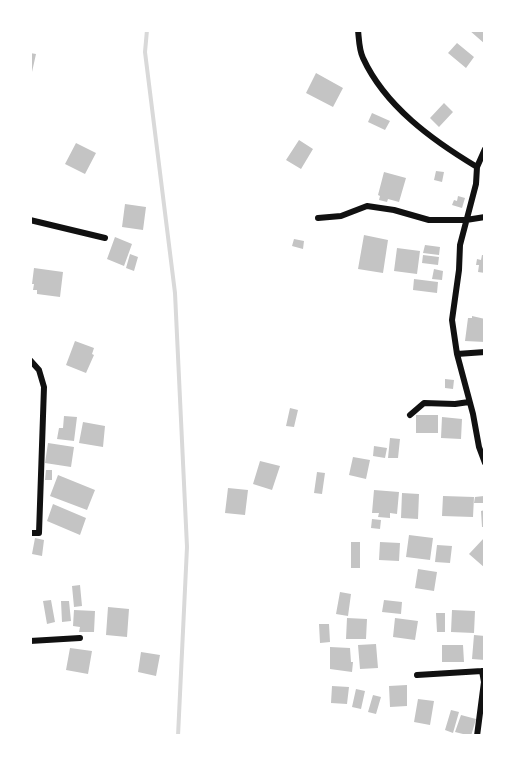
<!DOCTYPE html>
<html>
<head>
<meta charset="utf-8">
<style>
	body { margin:0 }
	#map { position:relative; width:515px; height:766px; overflow:hidden; background:#fff; font-family:"Zilla Slab",serif }
	canvas { display:block }
	.frame { position:absolute; inset:0; border:32px solid #fff; pointer-events:none }
</style>
</head>
<body>
<div id="map">
<canvas width="515" height="766"></canvas>
<div class="frame"></div>
</div>
<script>
const ctx = document.querySelector('canvas').getContext('2d');
ctx.lineJoin = 'round';
function strokePath(path, color, width, dash) { ctx.strokeStyle = color; ctx.lineWidth = width; ctx.lineCap = dash ? 'butt' : 'round'; ctx.setLineDash(dash || []); ctx.stroke(path); }
function paint(path, color) { ctx.fillStyle = color; ctx.fill(path, 'evenodd'); }
strokePath(new Path2D(`
	M 147,30 L 145,52 L 175,293 L 187,547 L 178,736`), '#d9d9d9', 4);
paint(new Path2D(`
	M 469,30 L 485,30 L 485,44 Z
	M 457,43 L 474,57 L 466,68 L 448,53 Z
	M 30,53 L 36,54 L 32,72 L 30,71 Z
	M 316,73 L 343,88 L 333,107 L 306,93 Z
	M 444,103 L 453,112 L 439,127 L 430,118 Z
	M 372,113 L 390,121 L 385,130 L 368,122 Z
	M 299,140 L 313,149 L 301,169 L 286,160 Z
	M 76,143 L 96,153 L 85,174 L 65,164 Z
	M 436,171 L 444,172 L 442,182 L 434,180 Z
	M 384,172 L 406,178 L 399,202 L 388,199 L 387,202 L 379,200 L 380,196 L 378,195 Z
	M 458,196 L 465,198 L 462,208 L 452,205 L 454,200 L 457,201 Z
	M 125,204 L 146,207 L 143,230 L 122,227 Z
	M 364,235 L 388,240 L 383,273 L 358,269 Z
	M 115,237 L 132,244 L 124,266 L 107,259 Z
	M 294,239 L 304,241 L 303,249 L 292,246 Z
	M 425,245 L 440,247 L 439,255 L 423,253 Z
	M 397,248 L 420,251 L 417,274 L 394,271 Z
	M 130,254 L 138,257 L 134,271 L 126,268 Z
	M 423,255 L 439,257 L 438,265 L 422,263 Z
	M 482,255 L 485,255 L 485,273 L 478,272 L 479,265 L 476,265 L 477,259 L 481,260 Z
	M 34,268 L 63,272 L 60,297 L 37,294 L 37,290 L 33,290 L 34,284 L 32,284 Z
	M 434,269 L 443,271 L 442,280 L 432,279 Z
	M 414,279 L 438,282 L 437,293 L 413,290 Z
	M 472,316 L 485,319 L 485,342 L 465,341 L 468,318 L 472,318 Z
	M 75,341 L 94,348 L 92,354 L 94,355 L 86,373 L 66,365 Z
	M 445,379 L 454,380 L 453,389 L 445,388 Z
	M 290,408 L 298,410 L 294,427 L 286,426 Z
	M 416,415 L 438,415 L 438,433 L 416,433 Z
	M 64,416 L 77,417 L 74,441 L 57,439 L 59,428 L 63,428 Z
	M 442,417 L 462,419 L 461,439 L 441,438 Z
	M 83,422 L 105,426 L 103,447 L 79,443 Z
	M 390,438 L 400,439 L 398,458 L 388,458 Z
	M 48,443 L 74,447 L 71,467 L 45,463 Z
	M 374,446 L 387,448 L 385,458 L 373,456 Z
	M 353,457 L 370,460 L 366,479 L 349,475 Z
	M 260,461 L 280,466 L 272,490 L 253,484 Z
	M 46,470 L 52,470 L 52,480 L 45,480 Z
	M 317,472 L 325,473 L 322,494 L 314,493 Z
	M 58,475 L 95,490 L 87,510 L 50,496 Z
	M 228,488 L 248,490 L 245,515 L 225,513 Z
	M 374,490 L 399,492 L 397,514 L 390,513 L 390,518 L 378,517 L 379,513 L 372,513 Z
	M 402,493 L 419,494 L 418,519 L 401,518 Z
	M 443,496 L 474,497 L 473,517 L 442,516 Z
	M 484,496 L 484,503 L 474,503 L 475,497 Z
	M 53,504 L 86,518 L 80,535 L 47,521 Z
	M 485,510 L 485,527 L 482,527 L 481,511 Z
	M 372,519 L 381,520 L 380,529 L 371,528 Z
	M 409,535 L 433,538 L 430,560 L 406,557 Z
	M 35,538 L 44,540 L 42,556 L 32,554 Z
	M 484,538 L 485,539 L 485,568 L 469,554 Z
	M 351,542 L 360,542 L 360,568 L 351,568 Z
	M 380,542 L 400,543 L 399,561 L 379,560 Z
	M 437,545 L 452,546 L 450,563 L 435,562 Z
	M 418,569 L 437,572 L 434,591 L 415,588 Z
	M 80,585 L 82,606 L 74,607 L 72,586 Z
	M 340,592 L 351,594 L 348,616 L 336,614 Z
	M 51,600 L 55,622 L 47,624 L 43,601 Z
	M 384,600 L 402,602 L 401,614 L 382,612 Z
	M 61,601 L 69,601 L 71,621 L 62,622 Z
	M 108,607 L 129,609 L 127,637 L 106,635 Z
	M 74,610 L 95,611 L 94,632 L 79,632 L 80,627 L 73,626 Z
	M 452,610 L 475,611 L 474,633 L 451,632 Z
	M 436,613 L 445,613 L 445,632 L 437,632 Z
	M 347,618 L 367,619 L 366,639 L 346,639 Z
	M 395,618 L 418,621 L 415,640 L 393,637 Z
	M 319,624 L 329,624 L 330,642 L 320,643 Z
	M 474,635 L 485,636 L 485,660 L 472,659 Z
	M 376,644 L 378,668 L 360,669 L 358,645 Z
	M 442,645 L 463,645 L 464,662 L 442,662 Z
	M 330,647 L 350,648 L 351,662 L 353,662 L 352,672 L 330,669 Z
	M 70,648 L 92,651 L 88,674 L 66,670 Z
	M 141,652 L 160,655 L 156,676 L 138,672 Z
	M 407,685 L 407,706 L 390,707 L 389,686 Z
	M 332,686 L 349,687 L 347,704 L 331,703 Z
	M 356,689 L 365,691 L 361,709 L 352,707 Z
	M 373,695 L 381,697 L 376,714 L 368,712 Z
	M 418,699 L 434,701 L 430,725 L 414,722 Z
	M 451,710 L 459,712 L 453,733 L 445,730 Z
	M 461,715 L 476,719 L 471,736 L 455,732 Z`), '#c4c4c4');
strokePath(new Path2D(`
	M 358,30 C 359,39 359,50 363,58 C 385,106 432,140 477,167
	M 485,149 L 477,167 L 476,184 L 460,245 L 459,270 L 452,320 L 457,354 L 473,414 L 479,447 L 485,463
	M 318,218 L 341,216 L 367,206 L 394,210 L 429,220 L 466,220 L 485,217
	M 30,220 L 105,238
	M 457,354 L 485,352
	M 30,360 L 39,370 L 44,387 L 39,533 L 30,533
	M 410,415 L 424,403 L 455,404 L 469,402
	M 30,641 L 80,638
	M 417,675 L 482,671
	M 477,736 L 484,682 L 482,671 L 485,671`), '#111', 6);
</script>
</body>
</html>
